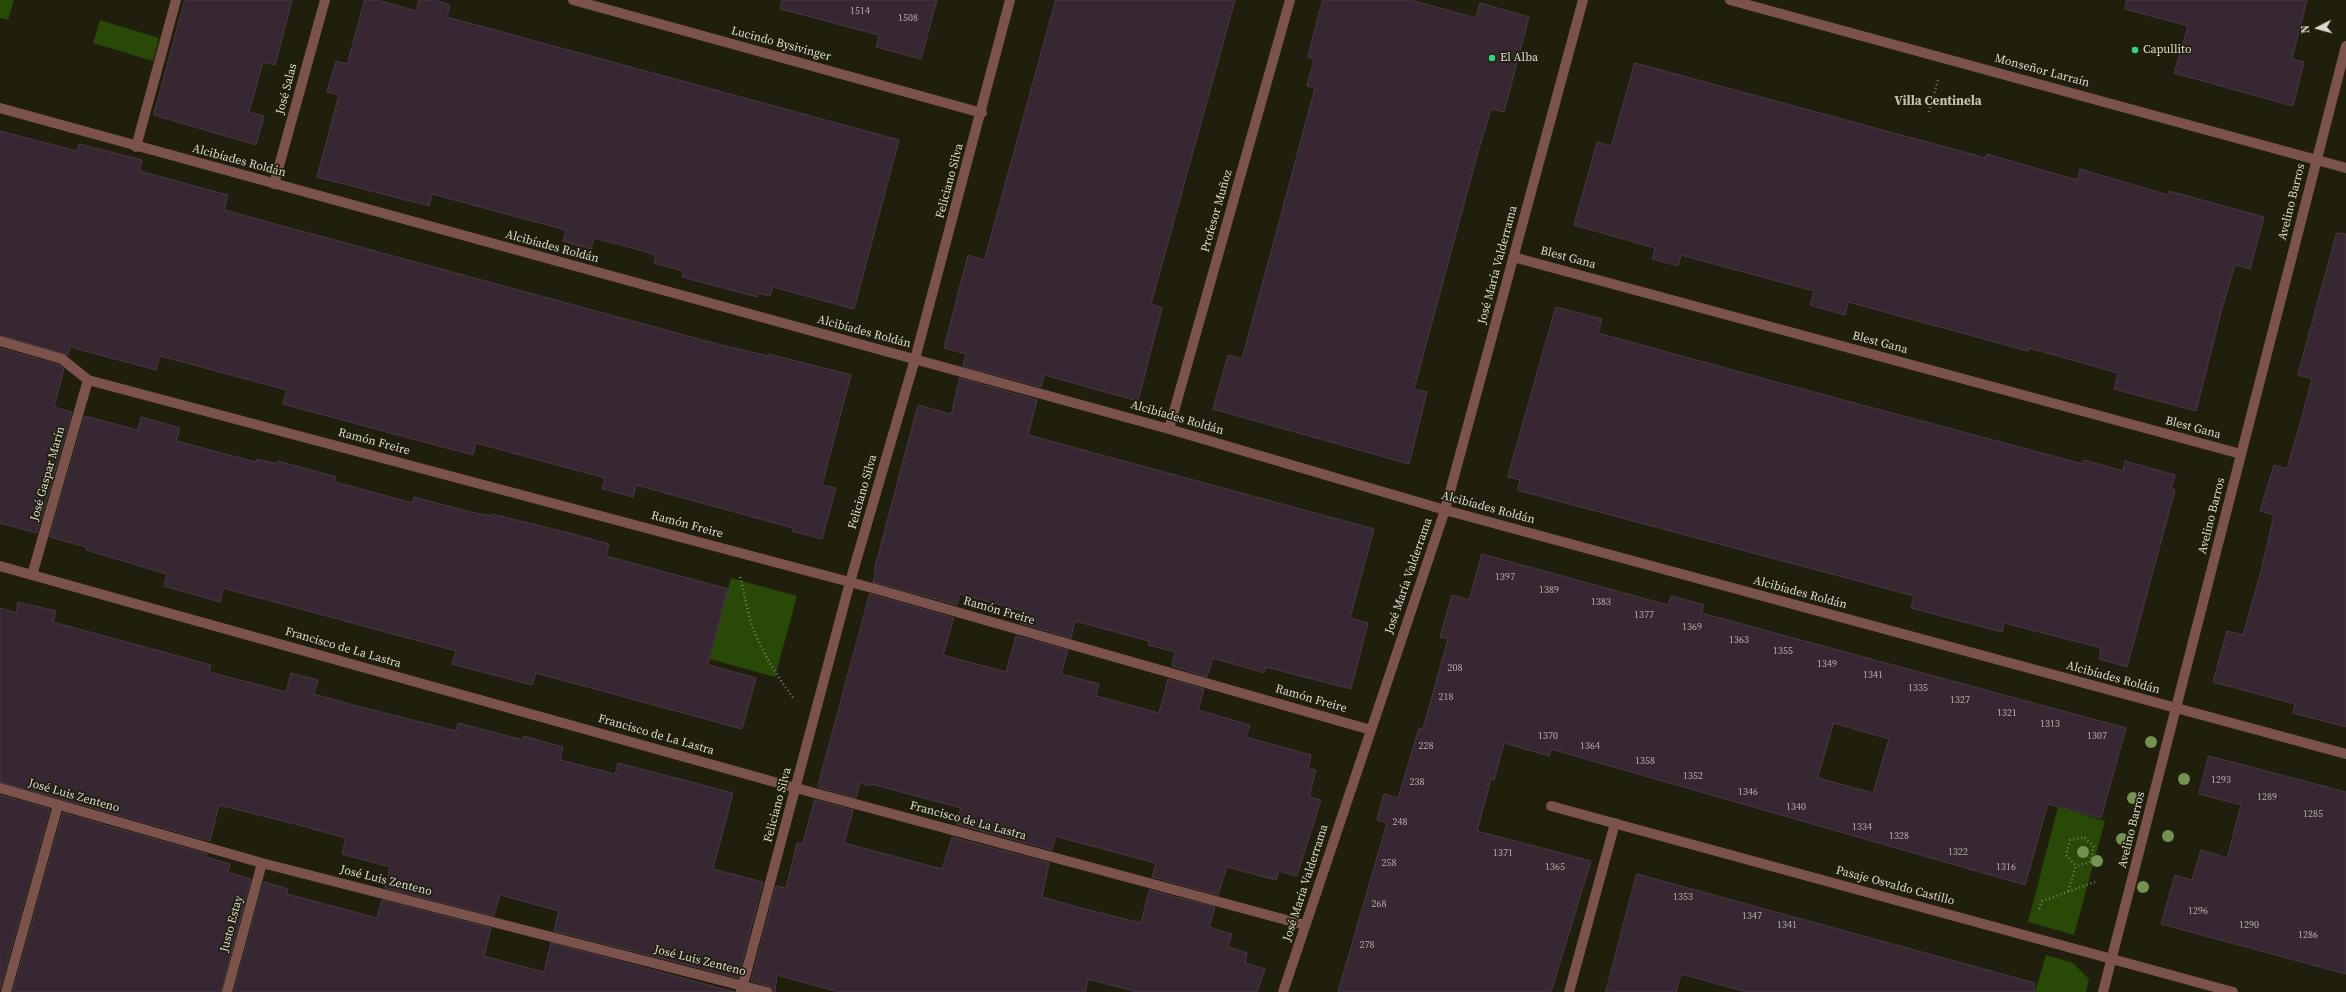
<!DOCTYPE html>
<html>
<head>
<meta charset="utf-8">
<style>
	body { margin:0 }
	#map { position:relative; width:2346px; height:992px; overflow:hidden; background:#201e0d; font-family:"Source Serif 4",serif }
	canvas { display:block }
	.north { position:absolute; left:2298px; top:8px; width:40px; height:40px; -webkit-text-stroke:3px #201e0d; paint-order:stroke; rotate:264deg; font-size:11px; font-weight:700; line-height:16px; text-align:center; color:#dddcd1 }
	.north::after { content:''; display:block; margin:auto; width:14px; height:18px; background:#dddcd1; clip-path:polygon(50% 0,100% 100%,50% 72%,0 100%) }
</style>
</head>
<body>
<div id="map">
<canvas width="2346" height="992"></canvas>
<div class="north">N</div>
</div>
<script>
const ctx = document.querySelector('canvas').getContext('2d');
ctx.lineJoin = 'round';
function paint(path, color) { ctx.fillStyle = color; ctx.fill(path, 'evenodd'); }
function strokePath(path, color, width, dash) { ctx.strokeStyle = color; ctx.lineWidth = width; ctx.lineCap = dash ? 'butt' : 'round'; ctx.setLineDash(dash || []); ctx.stroke(path); }
function label(font, color, halo, rows, align = 'center') {
  ctx.font = font + ' "Source Serif 4",serif'; ctx.lineWidth = 3.5; ctx.setLineDash([]); ctx.textBaseline = 'middle'; ctx.strokeStyle = halo; ctx.fillStyle = color; for (const [text, x, y, turn = 0] of rows) {
    ctx.save(); ctx.translate(x, y); ctx.rotate((+turn || 0) * Math.PI / 180); ctx.textAlign = isNaN(turn) ? turn : align; if (halo) ctx.strokeText(text, 0, 0); ctx.fillText(text, 0, 0); ctx.restore();
  }
}
paint(new Path2D(`
	M 0,0 L 14,0 L 8,20 L 0,18 Z
	M 100,20 L 159,38 L 153,61 L 93,43 Z
	M 731,578 L 797,596 L 775,677 L 710,659 Z
	M 2058,807 L 2105,821 L 2074,935 L 2028,922 Z
	M 2046,955 L 2073,963 L 2089,979 L 2086,992 L 2035,992 Z`), '#294a06');
const building = new Path2D(`
	M 185,0 L 292,0 L 275,65 L 263,62 L 249,112 L 264,116 L 256,145 L 154,115 Z
	M 365,0 L 377,0 L 416,11 L 419,0 L 434,0 L 450,5 L 447,17 L 899,140 L 854,309 L 773,287 L 770,296 L 758,293 L 757,297 L 682,277 L 683,273 L 680,270 L 654,263 L 656,255 L 625,246 L 594,238 L 591,249 L 563,241 L 566,230 L 432,194 L 429,206 L 317,177 L 339,95 L 327,92 L 336,61 L 347,64 Z
	M 782,0 L 937,0 L 921,59 L 876,47 L 879,35 L 781,9 Z
	M 1056,0 L 1235,0 L 1151,304 L 1162,308 L 1138,401 L 1044,375 L 1041,387 L 963,366 L 966,354 L 944,348 L 968,255 L 984,260 Z
	M 1323,0 L 1411,0 L 1476,18 L 1480,3 L 1529,17 L 1504,112 L 1491,109 L 1478,152 L 1414,389 L 1427,392 L 1409,464 L 1213,409 L 1228,355 L 1242,359 L 1274,241 L 1315,88 L 1307,86 L 1314,59 L 1308,57 Z
	M 2127,0 L 2307,0 L 2292,59 L 2304,62 L 2293,106 L 2174,73 L 2188,26 L 2125,9 Z
	M 1635,63 L 1986,158 L 1987,154 L 2077,180 L 2080,169 L 2168,195 L 2169,191 L 2264,217 L 2250,269 L 2235,265 L 2221,312 L 2196,411 L 2114,389 L 2118,373 L 2029,348 L 2028,351 L 1848,302 L 1845,315 L 1810,305 L 1814,291 L 1681,255 L 1678,266 L 1652,259 L 1655,248 L 1574,225 L 1597,142 L 1611,146 Z
	M 0,131 L 77,151 L 79,144 L 142,160 L 139,171 L 228,195 L 224,210 L 721,345 L 768,356 L 769,354 L 851,375 L 822,485 L 836,488 L 822,539 L 792,531 L 793,528 L 636,485 L 633,497 L 602,489 L 605,478 L 476,443 L 473,455 L 394,434 L 283,404 L 287,390 L 160,356 L 156,370 L 70,347 L 68,355 L 0,335 Z
	M 2337,233 L 2346,234 L 2346,727 L 2293,713 L 2295,704 L 2213,682 L 2227,631 L 2243,635 L 2261,571 L 2274,515 L 2260,511 L 2274,465 L 2287,469 L 2300,424 L 2312,379 L 2298,375 Z
	M 1556,307 L 1602,319 L 1598,333 L 1780,383 L 2083,464 L 2084,460 L 2123,471 L 2125,461 L 2175,475 L 2171,489 L 2175,490 L 2127,667 L 2099,659 L 2101,648 L 2004,623 L 2002,632 L 1911,608 L 1914,596 L 1517,490 L 1520,480 L 1508,477 Z
	M 0,348 L 59,365 L 64,369 L 54,407 L 72,412 L 37,533 L 0,523 Z
	M 960,378 L 1037,400 L 1028,435 L 1374,529 L 1350,618 L 1368,623 L 1351,689 L 1266,667 L 1264,673 L 1213,658 L 1207,677 L 1172,666 L 1175,652 L 1148,645 L 1149,641 L 1075,621 L 1071,638 L 1020,623 L 1023,611 L 960,594 L 957,605 L 873,582 L 876,571 L 874,571 L 918,405 L 951,414 Z
	M 85,416 L 138,430 L 141,417 L 180,428 L 176,441 L 256,462 L 257,459 L 277,464 L 278,461 L 336,477 L 335,482 L 413,503 L 414,497 L 470,512 L 492,516 L 492,514 L 573,534 L 609,544 L 606,556 L 728,589 L 708,665 L 756,678 L 742,729 L 536,673 L 532,685 L 452,664 L 456,651 L 223,588 L 220,602 L 164,586 L 167,574 L 86,550 L 86,547 L 50,537 Z
	M 1482,554 L 1668,605 L 1671,596 L 1704,605 L 1701,613 L 2126,728 L 2101,818 L 2048,804 L 2025,885 L 1551,749 L 1549,756 L 1504,743 L 1494,780 L 1491,779 L 1477,831 L 1591,861 L 1551,992 L 1338,992 L 1387,823 L 1377,820 L 1384,794 L 1398,798 L 1419,728 L 1423,729 L 1448,639 L 1440,637 L 1452,595 L 1469,600 ZM 1834,723 L 1889,739 L 1873,793 L 1818,778 Z
	M 870,594 L 954,618 L 943,655 L 1006,672 L 1016,636 L 1068,650 L 1061,674 L 1099,684 L 1096,696 L 1159,713 L 1168,679 L 1204,689 L 1198,710 L 1250,725 L 1246,737 L 1311,755 L 1308,768 L 1316,770 L 1309,797 L 1321,800 L 1297,876 L 1279,871 L 1276,880 L 1227,867 L 1218,895 L 1152,877 L 1156,863 L 1058,837 L 1056,836 L 1052,850 L 956,824 L 961,808 L 871,784 L 870,786 L 860,783 L 856,798 L 818,787 Z
	M 18,602 L 56,611 L 53,622 L 211,665 L 209,672 L 286,692 L 291,673 L 318,680 L 314,694 L 353,705 L 456,731 L 458,723 L 523,740 L 524,736 L 563,747 L 560,760 L 615,774 L 618,763 L 733,793 L 713,869 L 763,882 L 738,978 L 554,931 L 559,911 L 500,895 L 494,916 L 385,888 L 390,867 L 342,854 L 346,838 L 295,824 L 219,805 L 210,841 L 0,782 L 0,608 L 16,613 Z
	M 2209,756 L 2346,792 L 2346,974 L 2161,924 L 2175,875 L 2192,880 L 2201,850 L 2227,858 L 2241,805 L 2199,794 Z
	M 0,795 L 50,809 L 0,989 Z
	M 815,800 L 853,810 L 844,843 L 942,869 L 952,837 L 1049,863 L 1042,897 L 1077,907 L 1141,923 L 1149,890 L 1215,907 L 1209,927 L 1232,934 L 1228,947 L 1247,953 L 1245,963 L 1265,969 L 1257,992 L 1137,992 L 1088,979 L 1085,992 L 839,992 L 777,975 L 775,992 L 773,992 L 769,986 L 751,981 L 776,886 L 786,888 L 797,843 L 802,844 Z
	M 63,813 L 207,854 L 206,857 L 230,864 L 228,872 L 251,879 L 221,992 L 13,992 Z
	M 1637,874 L 2035,983 L 2034,992 L 1747,992 L 1681,974 L 1676,992 L 1606,992 Z
	M 264,882 L 288,889 L 287,894 L 377,918 L 382,900 L 491,928 L 484,956 L 544,972 L 551,943 L 735,992 L 234,992 Z`);
paint(building, '#362732');
strokePath(building, '#493945', 1);
strokePath(new Path2D(`
	M 1929,112 L 1938,80
	M 740,577 C 744,591 746,605 750,619 C 759,648 776,675 794,699
	M 2068,891 L 2076,866 L 2066,855 L 2070,840 L 2084,837 L 2094,847 L 2090,862 L 2076,866
	M 2039,909 L 2042,901 L 2095,882`), '#7c7b6d', 2.5, [1, 3]);
strokePath(new Path2D(`
	M 136,147 L 176,0`), '#7c534c', 10);
strokePath(new Path2D(`
	M 573,0 L 982,113
	M 1730,0 L 2346,168
	M 0,108 L 1169,429 L 1445,510 L 2346,754
	M 274,184 L 325,0
	M 1513,257 L 2241,454
	M 0,341 L 62,359 L 88,380 L 876,589 L 1371,730
	M 1169,429 L 1290,0
	M 0,566 L 796,788 L 1305,925
	M 32,575 L 88,380
	M 0,788 L 262,863 L 767,992
	M 1551,806 L 2233,992
	M 6,992 L 58,805
	M 227,992 L 262,863
	M 741,992 L 850,582 L 915,359 L 1010,0
	M 1283,992 L 1445,510 L 1583,0
	M 1569,992 L 1615,823
	M 2103,992 L 2346,46`), '#7c534c', 10);
ctx.fillStyle = '#729450';
for (const [x, y] of [
	[2151,742],
	[2184,779],
	[2133,798],
	[2168,836],
	[2122,839],
	[2083,852],
	[2097,861],
	[2143,887]
]) { ctx.beginPath(); ctx.arc(x, y, 6, 0, 2 * Math.PI); ctx.fill(); }
for (const [x, y, r, color] of [
	[2135,50,4,"#2ed883"],
	[1492,58,4,"#2ed883"]
]) { const dot = new Path2D(); dot.arc(x, y, r, 0, 2 * Math.PI); ctx.fillStyle = color; ctx.fill(dot); strokePath(dot, '#201e0d', 1.5); }
label('10px', '#b3afa9', null, [
	["1514",860,11],
	["1508",908,18],
	["1397",1505,577],
	["1389",1549,590],
	["1383",1601,602],
	["1377",1644,615],
	["1369",1692,627],
	["1363",1739,640],
	["1355",1783,651],
	["1349",1827,664],
	["208",1455,668],
	["1341",1873,675],
	["1335",1918,688],
	["218",1446,697],
	["1327",1960,700],
	["1321",2007,713],
	["1313",2050,724],
	["1370",1548,736],
	["1307",2097,736],
	["228",1426,746],
	["1364",1590,746],
	["1358",1645,761],
	["1352",1693,776],
	["1293",2221,780],
	["238",1417,782],
	["1346",1748,792],
	["1289",2267,797],
	["1340",1796,807],
	["1285",2313,814],
	["248",1400,822],
	["1334",1862,827],
	["1328",1899,836],
	["1322",1958,852],
	["1371",1503,853],
	["258",1389,863],
	["1365",1555,867],
	["1316",2006,867],
	["1353",1683,897],
	["268",1379,904],
	["1296",2198,911],
	["1347",1752,916],
	["1341",1787,925],
	["1290",2249,925],
	["1286",2308,935],
	["278",1367,945]
]);
label('12px', '#dddcd1', '#201e0d', [
	["Lucindo Bysivinger",781,44,15],
	["Monseñor Larraín",2042,71,15],
	["José Salas",287,89,-75],
	["Alcibíades Roldán",239,161,15],
	["Feliciano Silva",950,181,-75],
	["Avelino Barros",2292,202,-76],
	["Profesor Muñoz",1217,211,-74],
	["Alcibíades Roldán",552,247,15],
	["Blest Gana",1568,258,15],
	["José María Valderrama",1498,265,-75],
	["Alcibíades Roldán",864,332,15],
	["Blest Gana",1880,343,15],
	["Alcibíades Roldán",1177,418,16],
	["Blest Gana",2193,428,15],
	["Ramón Freire",374,442,15],
	["José Gaspar Marín",48,474,-74],
	["Feliciano Silva",863,492,-74],
	["Alcibíades Roldán",1488,508,15],
	["Avelino Barros",2212,516,-76],
	["Ramón Freire",687,525,15],
	["José María Valderrama",1409,576,-71],
	["Alcibíades Roldán",1800,593,15],
	["Ramón Freire",999,611,16],
	["Francisco de La Lastra",343,648,16],
	["Alcibíades Roldán",2113,678,15],
	["Ramón Freire",1311,699,16],
	["Francisco de La Lastra",656,735,16],
	["José Luis Zenteno",74,796,16],
	["Feliciano Silva",778,805,-75],
	["Francisco de La Lastra",968,821,15],
	["Avelino Barros",2132,830,-76],
	["José Luis Zenteno",386,881,14],
	["José María Valderrama",1306,883,-72],
	["Pasaje Osvaldo Castillo",1895,886,15],
	["Justo Estay",232,924,-75],
	["José Luis Zenteno",700,961,14]
]);
label('12px', '#dddcd1', '#201e0d', [
	["Capullito",2143,50],
	["El Alba",1500,58]
], 'left');
label('bold 13px', '#c7c4af', '#201e0d', [
	["Villa Centinela",1938,102]
]);
</script>
</body>
</html>
